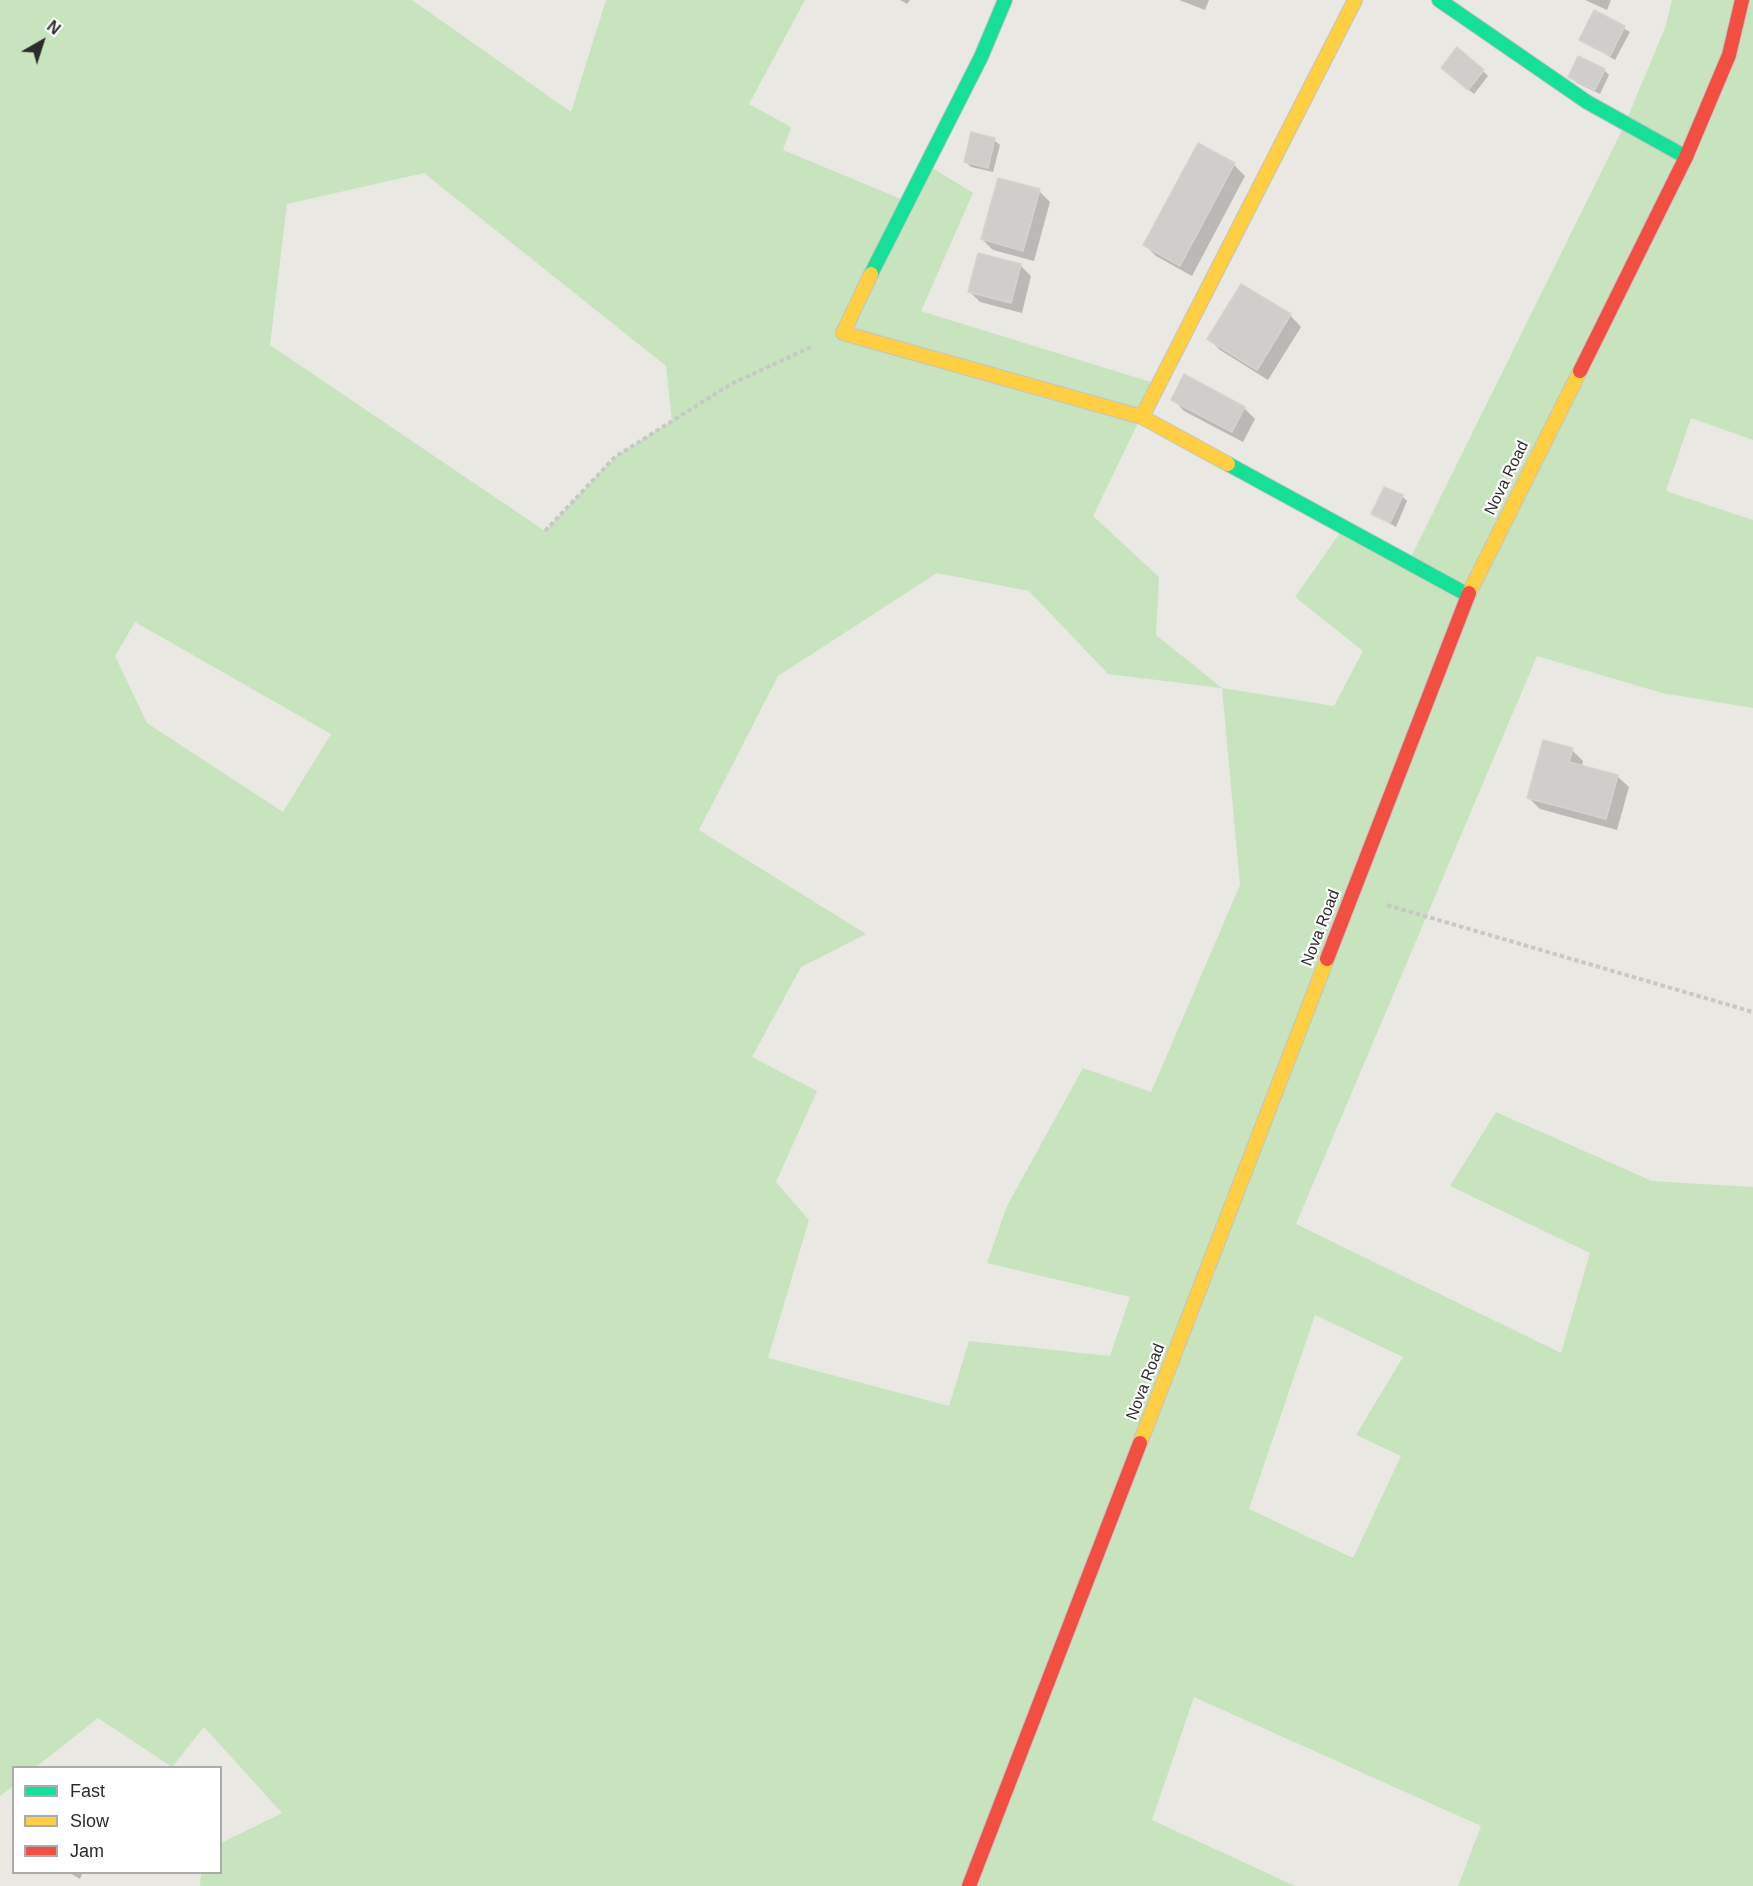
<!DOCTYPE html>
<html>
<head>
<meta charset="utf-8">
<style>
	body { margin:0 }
	#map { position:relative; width:1753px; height:1886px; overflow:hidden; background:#eae8e3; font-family:Helvetica,sans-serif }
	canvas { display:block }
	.legend { position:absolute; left:12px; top:1766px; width:210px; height:108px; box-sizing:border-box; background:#fff; border:2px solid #ababab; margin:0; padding:8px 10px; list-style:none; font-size:18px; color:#2c2c2c }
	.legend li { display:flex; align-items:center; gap:12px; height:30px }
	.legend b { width:30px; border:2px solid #ababab }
	.north { position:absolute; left:12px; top:12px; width:60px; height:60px; -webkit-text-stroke:4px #fff; paint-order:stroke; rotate:39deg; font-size:16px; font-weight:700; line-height:24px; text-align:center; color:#2c2c2c }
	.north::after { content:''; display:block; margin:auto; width:21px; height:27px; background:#2c2c2c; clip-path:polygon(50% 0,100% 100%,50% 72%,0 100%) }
</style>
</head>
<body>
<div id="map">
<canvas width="1753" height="1886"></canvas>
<ul class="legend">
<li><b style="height:8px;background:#16e098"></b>Fast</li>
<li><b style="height:8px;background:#ffcf43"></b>Slow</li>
<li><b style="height:8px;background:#f24e42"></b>Jam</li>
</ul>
<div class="north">N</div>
</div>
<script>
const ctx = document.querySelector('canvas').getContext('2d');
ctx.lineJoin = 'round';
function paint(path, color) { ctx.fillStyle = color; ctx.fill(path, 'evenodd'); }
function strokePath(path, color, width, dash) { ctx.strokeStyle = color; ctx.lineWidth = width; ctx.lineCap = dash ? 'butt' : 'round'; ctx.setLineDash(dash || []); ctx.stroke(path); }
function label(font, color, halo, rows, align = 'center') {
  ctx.font = font + ' Helvetica,sans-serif'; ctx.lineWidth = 4.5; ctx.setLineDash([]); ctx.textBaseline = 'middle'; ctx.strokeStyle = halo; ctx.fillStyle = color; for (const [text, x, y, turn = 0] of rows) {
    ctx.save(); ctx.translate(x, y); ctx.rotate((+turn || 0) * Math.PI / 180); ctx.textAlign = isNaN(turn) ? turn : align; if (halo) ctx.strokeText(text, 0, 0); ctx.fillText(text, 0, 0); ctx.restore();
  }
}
paint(new Path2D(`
	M 0,0 L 412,0 L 571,112 L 606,0 L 805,0 L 749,104 L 791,127 L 783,150 L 906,201 L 926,164 L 973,193 L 921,311 L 1157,384 L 1093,516 L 1159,577 L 1156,635 L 1222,688 L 1334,706 L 1363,651 L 1295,597 L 1344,527 L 1409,561 L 1624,126 L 1665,28 L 1672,0 L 1753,0 L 1753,440 L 1691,418 L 1666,491 L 1753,520 L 1753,708 L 1662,693 L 1537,656 L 1296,1224 L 1561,1353 L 1590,1253 L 1450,1186 L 1496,1112 L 1652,1181 L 1753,1187 L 1753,1886 L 1458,1886 L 1481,1826 L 1194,1697 L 1152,1820 L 1295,1886 L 200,1886 L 201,1873 L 220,1872 L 221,1843 L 282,1813 L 204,1727 L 172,1767 L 98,1718 L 36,1767 L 14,1768 L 13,1786 L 0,1796 ZM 424,173 L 666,366 L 672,421 L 615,457 L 545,531 L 270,345 L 287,204 ZM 937,573 L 1029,591 L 1108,674 L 1222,688 L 1240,885 L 1151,1092 L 1083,1068 L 1007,1206 L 987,1263 L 1130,1297 L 1110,1356 L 969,1341 L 949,1406 L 768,1358 L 809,1220 L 776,1182 L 817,1091 L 752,1057 L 801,967 L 866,934 L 699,830 L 778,676 ZM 135,622 L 331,734 L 283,812 L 147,723 L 115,656 ZM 1315,1315 L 1403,1357 L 1356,1435 L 1401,1456 L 1353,1558 L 1249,1509 Z`), '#c8e4be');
paint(new Path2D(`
	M 900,0 L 910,0 L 907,4 Z
	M 1179,0 L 1209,0 L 1205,10 Z
	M 1585,0 L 1611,0 L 1607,10 Z
	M 1595,12 L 1630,32 L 1615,60 L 1581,39 Z
	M 1604,70 L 1609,75 L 1600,94 L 1575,82 Z
	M 1483,71 L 1488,76 L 1474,94 L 1448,73 Z
	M 994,140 L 1000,145 L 993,172 L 971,167 L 965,161 Z
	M 1234,165 L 1245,176 L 1192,276 L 1156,256 L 1145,245 Z
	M 1039,191 L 1050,202 L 1034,261 L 993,250 L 982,239 Z
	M 1020,265 L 1031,276 L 1022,313 L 980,302 L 969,291 Z
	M 1290,315 L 1301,327 L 1268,380 L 1220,350 L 1209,339 Z
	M 1173,399 L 1244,408 L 1255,419 L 1243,442 L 1184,411 Z
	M 1402,496 L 1407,501 L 1396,527 L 1373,514 Z
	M 1572,750 L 1583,761 L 1582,766 L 1617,776 L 1629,787 L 1617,830 L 1540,809 L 1529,798 Z
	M 68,1872 L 83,1872 L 80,1879 Z`), '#0003');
const building = new Path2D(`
	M 1594,10 L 1625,26 L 1610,56 L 1579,40 Z
	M 1457,47 L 1484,70 L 1468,90 L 1441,68 Z
	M 1578,56 L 1605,69 L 1595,90 L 1568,77 Z
	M 971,132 L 995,138 L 988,168 L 964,162 Z
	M 1198,143 L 1235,163 L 1180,266 L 1143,245 Z
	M 998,178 L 1040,189 L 1023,251 L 981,239 Z
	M 978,253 L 1021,264 L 1011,303 L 968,292 Z
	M 1241,284 L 1291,314 L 1257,370 L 1207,339 Z
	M 1184,374 L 1245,407 L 1232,432 L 1171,400 Z
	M 1384,487 L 1403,495 L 1390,523 L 1371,514 Z
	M 1543,740 L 1573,748 L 1569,762 L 1618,775 L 1606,819 L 1527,798 Z`);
paint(building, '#cfceca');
strokePath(building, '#d5d3cf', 1.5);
const fast = new Path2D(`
	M 1439,0 L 1587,102 L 1686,157
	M 871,274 L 981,57 L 1005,0
	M 1228,464 L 1468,595`);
const slow = new Path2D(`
	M 871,274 L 843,333 L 1142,417 L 1228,464
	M 1142,417 L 1355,0
	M 1469,593 L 1580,371
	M 1140,1443 L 1327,959`);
const jam = new Path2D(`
	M 1580,371 L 1686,157 L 1729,55 L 1742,0
	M 1327,959 L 1469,593
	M 969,1886 L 1140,1443`);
strokePath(fast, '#c4c3c3', 16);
strokePath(slow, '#c4c3c3', 16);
strokePath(jam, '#c4c3c3', 16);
strokePath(new Path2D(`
	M 545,531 L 615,457 L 731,384 L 813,346
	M 1387,905 L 1753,1012`), '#c8c8c7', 4, [4.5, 3]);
strokePath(fast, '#16e098', 14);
strokePath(slow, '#ffcf43', 14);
strokePath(jam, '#f24e42', 14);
label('16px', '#2c2c2c', '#fff', [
	["Nova Road",1507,478,-64],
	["Nova Road",1321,928,-69],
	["Nova Road",1146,1382,-69]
]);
</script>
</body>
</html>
